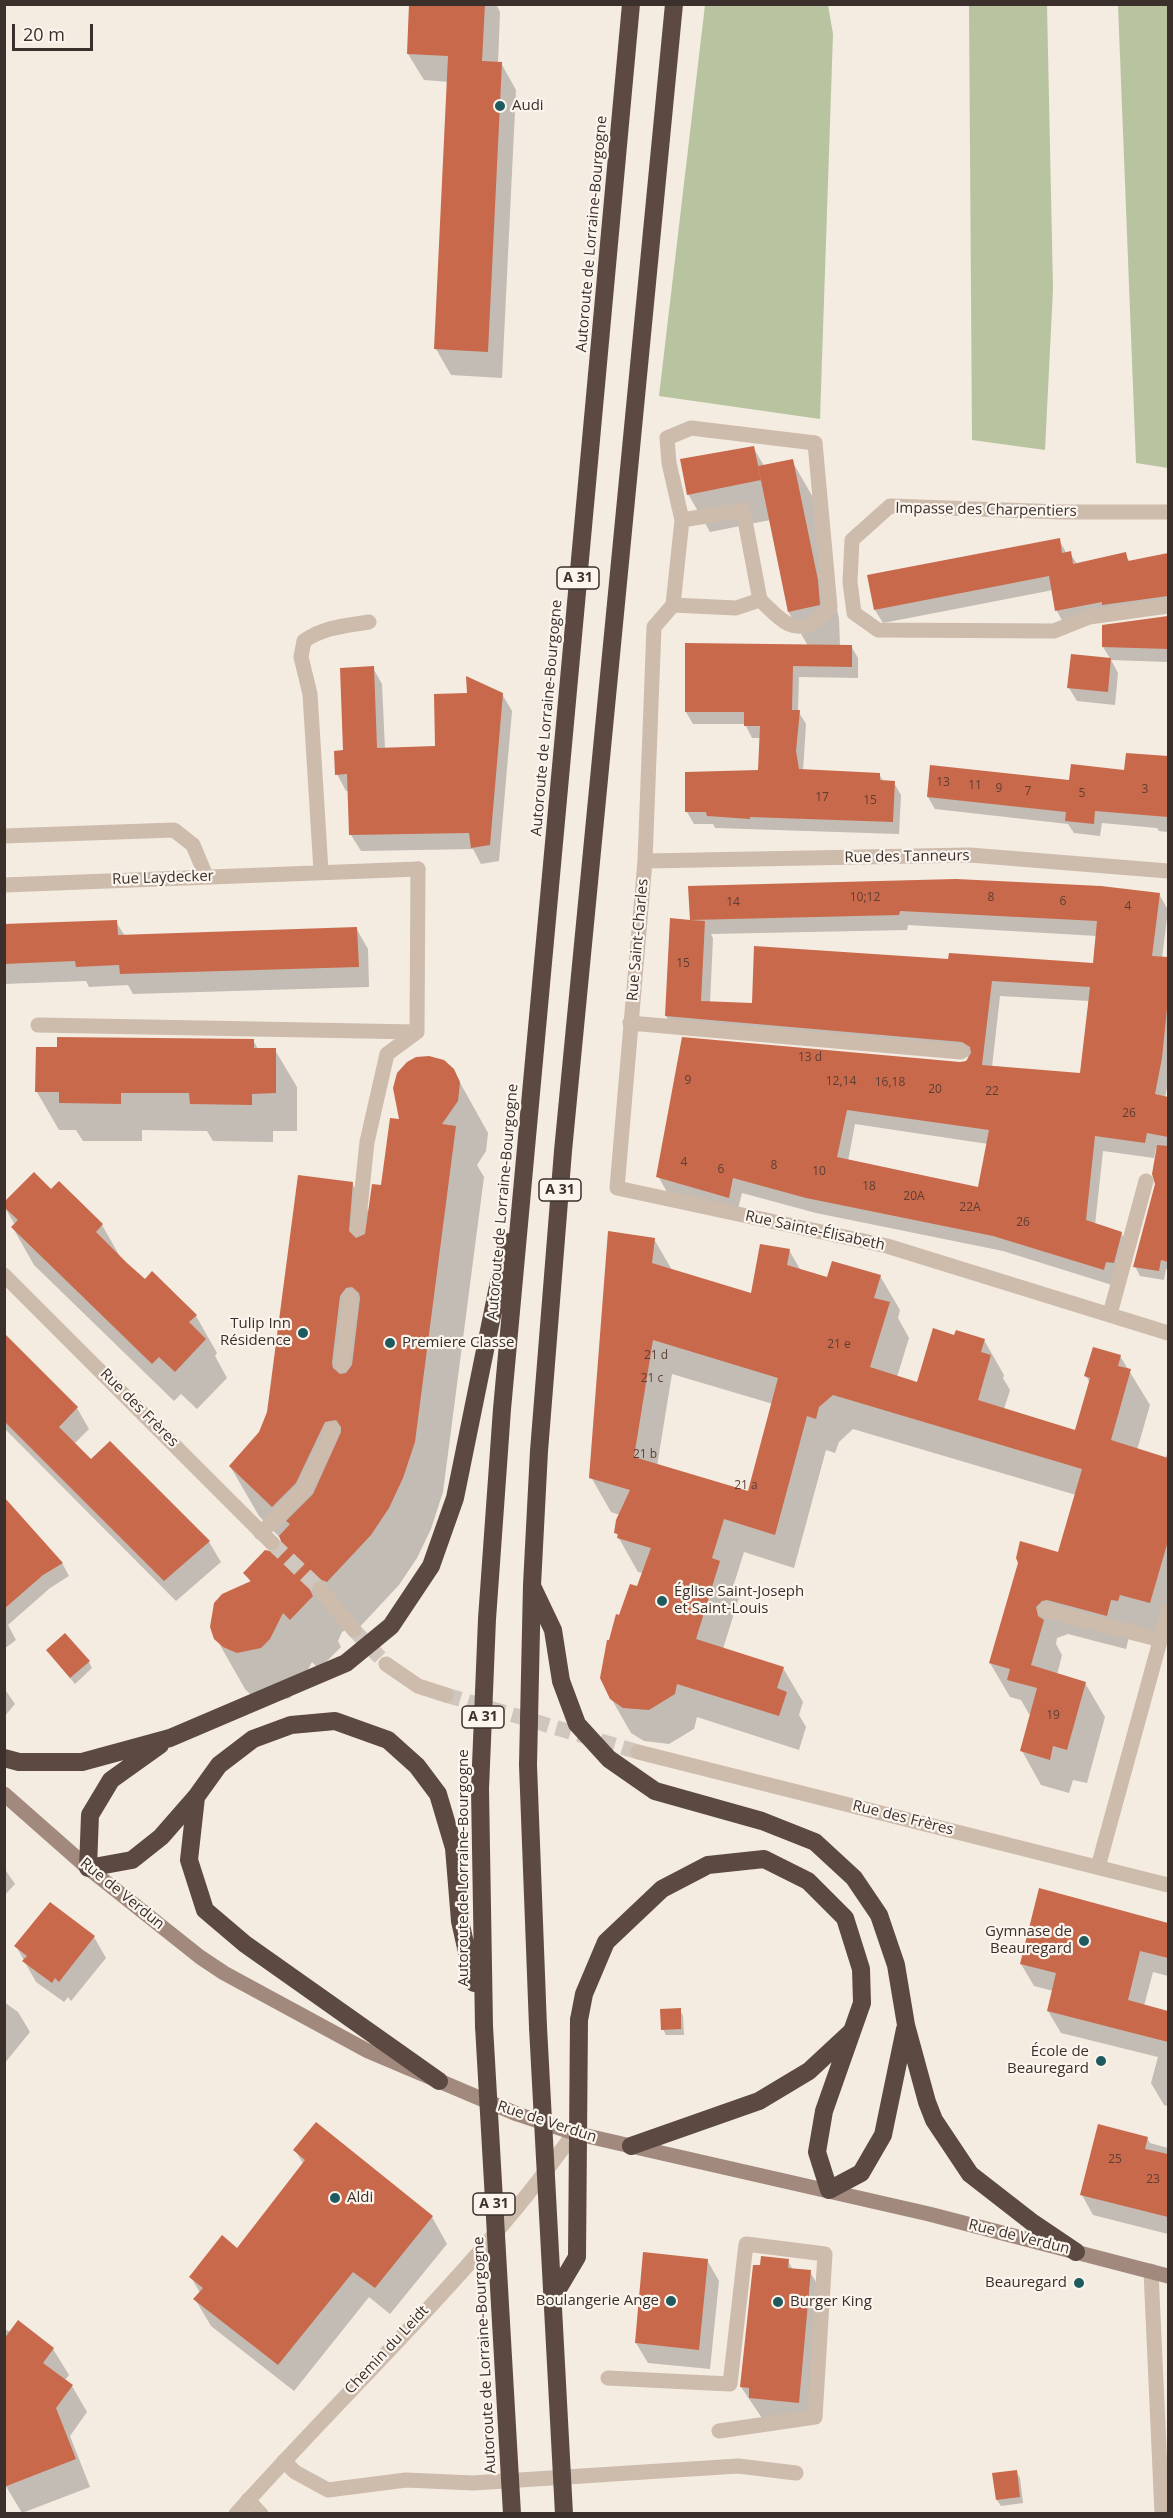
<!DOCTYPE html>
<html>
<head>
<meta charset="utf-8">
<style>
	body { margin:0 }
	#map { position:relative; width:1173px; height:2518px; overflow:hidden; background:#f4ebe1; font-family:"Open Sans",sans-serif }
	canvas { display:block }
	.frame { position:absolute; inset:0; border:6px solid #3b302b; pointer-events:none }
	.scale { position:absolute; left:12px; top:24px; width:81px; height:27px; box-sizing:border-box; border:3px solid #3b302b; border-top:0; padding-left:8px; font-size:18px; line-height:21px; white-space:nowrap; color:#3b302b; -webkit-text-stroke:4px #fbf5ee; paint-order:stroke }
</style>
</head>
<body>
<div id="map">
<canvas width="1173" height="2518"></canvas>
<div class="frame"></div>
<div class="scale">20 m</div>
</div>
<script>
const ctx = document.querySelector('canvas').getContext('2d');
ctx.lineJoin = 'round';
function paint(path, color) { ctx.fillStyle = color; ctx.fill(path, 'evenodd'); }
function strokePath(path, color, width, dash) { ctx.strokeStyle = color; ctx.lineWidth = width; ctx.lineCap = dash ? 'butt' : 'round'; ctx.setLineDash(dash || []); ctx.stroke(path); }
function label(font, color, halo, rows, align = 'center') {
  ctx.font = font + ' "Open Sans",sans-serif'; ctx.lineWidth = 4.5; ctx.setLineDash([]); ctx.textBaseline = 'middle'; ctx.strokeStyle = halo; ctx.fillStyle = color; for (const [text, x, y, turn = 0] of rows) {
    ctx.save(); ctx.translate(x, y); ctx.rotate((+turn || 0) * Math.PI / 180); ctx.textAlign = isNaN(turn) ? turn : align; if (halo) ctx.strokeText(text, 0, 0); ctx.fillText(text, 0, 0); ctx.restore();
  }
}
paint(new Path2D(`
	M 705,5 L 828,5 L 833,34 L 820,419 L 659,396 Z
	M 969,5 L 1047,5 L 1053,289 L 1045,450 L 972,440 Z
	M 1118,5 L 1168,5 L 1168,468 L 1136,463 Z`), '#b8c4a0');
paint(new Path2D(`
	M 411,4 L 496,4 L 500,12 L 498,63 L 501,63 L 516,90 L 502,378 L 451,375 L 436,349 L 449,82 L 424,80 L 408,54 Z
	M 753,447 L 764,466 L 792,461 L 814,499 L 839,619 L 840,646 L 851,646 L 858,658 L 858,678 L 799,677 L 798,711 L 806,724 L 803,771 L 879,774 L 884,782 L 894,783 L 901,795 L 899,834 L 715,828 L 713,824 L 694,824 L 687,812 L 759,771 L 761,738 L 752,738 L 745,724 L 693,724 L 686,712 L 686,645 L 808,646 L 788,611 L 770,520 L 710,532 L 688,494 Z
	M 1059,540 L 1067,554 L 1070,553 L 1077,564 L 1125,554 L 1130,562 L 1168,555 L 1168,604 L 1064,624 L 1057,611 L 1053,590 L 883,623 L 875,610 Z
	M 1103,627 L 1168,627 L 1168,662 L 1111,660 L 1118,673 L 1115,705 L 1077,701 L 1069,688 L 1111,660 L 1103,647 Z
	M 373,668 L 382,684 L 385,749 L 437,747 L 502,694 L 512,711 L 499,861 L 481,864 L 473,849 L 361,851 L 351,835 L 349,791 L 346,791 L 337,774 Z
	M 1127,754 L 1168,758 L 1168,832 L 1159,831 L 1157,828 L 1102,823 L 1100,836 L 1074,833 L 1068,824 L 935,809 L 928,797 L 1070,782 L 1125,771 Z
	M 689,887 L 1159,894 L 1168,910 L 1162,958 L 1168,959 L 1168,1083 L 1165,1098 L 1168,1098 L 1168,1150 L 1156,1148 L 1154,1158 L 1103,1151 L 1095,1225 L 1121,1233 L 1130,1248 L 1112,1285 L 1003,1251 L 816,1213 L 742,1193 L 737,1213 L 667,1192 L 658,1176 L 966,1062 L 970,1057 L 675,1031 L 666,1016 L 691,921 ZM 908,925 L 1097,936 L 1094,964 L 949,961 L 754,1004 L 710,1003 L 713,938 L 711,934 L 907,930 ZM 1000,996 L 1090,1001 L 1081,1075 L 992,1067 ZM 855,1124 L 988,1144 L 980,1189 L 848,1161 Z
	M 116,922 L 125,936 L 356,928 L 368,949 L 369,987 L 133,994 L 128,985 L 89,987 L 86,981 L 4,984 L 4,925 Z
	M 253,1040 L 258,1049 L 275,1050 L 297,1087 L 297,1131 L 273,1131 L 273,1142 L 213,1141 L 207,1131 L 142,1130 L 142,1141 L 83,1141 L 76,1130 L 59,1130 L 37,1092 Z
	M 453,1070 L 488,1133 L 486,1151 L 477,1165 L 484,1177 L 443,1492 L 431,1529 L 417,1558 L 399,1585 L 356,1631 L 348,1629 L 342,1632 L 338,1641 L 341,1647 L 319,1669 L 312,1662 L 298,1689 L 290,1698 L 266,1703 L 253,1697 L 245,1689 L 216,1638 L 251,1583 L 245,1573 L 281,1550 L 283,1541 L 259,1516 L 230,1466 L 260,1433 L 352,1183 L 370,1214 L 382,1187 L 400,1121 Z
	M 1157,1182 L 1168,1184 L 1168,1269 L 1166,1269 L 1164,1280 L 1140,1276 L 1135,1266 Z
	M 59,1183 L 102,1225 L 122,1260 L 145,1281 L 196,1316 L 217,1353 L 215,1356 L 227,1378 L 197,1409 L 181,1394 L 174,1401 L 34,1265 L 13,1228 L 15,1225 L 4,1206 L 51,1191 Z
	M 654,1239 L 672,1270 L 752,1295 L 789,1250 L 801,1271 L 828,1278 L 880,1276 L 900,1310 L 898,1318 L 909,1338 L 897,1377 L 918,1383 L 955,1336 L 984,1340 L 1004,1375 L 1003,1378 L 1010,1390 L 1004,1409 L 1076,1431 L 1090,1383 L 1086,1376 L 1120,1356 L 1150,1405 L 1137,1450 L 1165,1459 L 1168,1452 L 1168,1637 L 1130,1633 L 1126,1649 L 1068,1634 L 1057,1638 L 1056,1644 L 1062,1655 L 1057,1675 L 1085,1683 L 1105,1717 L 1087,1783 L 1073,1780 L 1069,1793 L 1041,1785 L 1022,1751 L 1032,1715 L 1029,1714 L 1021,1700 L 1010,1697 L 990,1663 L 1059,1554 L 1076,1495 L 853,1429 L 839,1442 L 835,1453 L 826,1450 L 794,1568 L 744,1552 L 733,1587 L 739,1597 L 723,1649 L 783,1668 L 803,1702 L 799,1715 L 806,1727 L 799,1750 L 697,1717 L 694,1729 L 669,1744 L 644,1741 L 631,1733 L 611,1698 L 610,1642 L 619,1617 L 638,1588 L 643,1573 L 638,1572 L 616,1533 L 620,1515 L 611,1512 L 591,1477 ZM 672,1374 L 773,1404 L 749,1493 L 657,1466 Z
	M 7,1338 L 77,1408 L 89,1429 L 74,1444 L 91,1461 L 110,1443 L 209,1542 L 221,1562 L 176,1601 L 4,1428 L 4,1341 Z
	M 4,1520 L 62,1563 L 69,1576 L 50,1588 L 8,1625 L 16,1640 L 4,1649 Z
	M 48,1651 L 89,1662 L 92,1668 L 75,1684 Z
	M 4,1688 L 15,1704 L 4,1717 Z
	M 4,1868 L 15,1884 L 4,1896 Z
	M 50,1904 L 94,1937 L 106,1958 L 71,2001 L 68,1997 L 64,2002 L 36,1982 L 16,1946 Z
	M 1124,1913 L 1168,1924 L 1168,1976 L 1153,1972 L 1144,2006 L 1168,2012 L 1168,2106 L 1164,2105 L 1151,2083 L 1158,2057 L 1061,2033 L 1048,2011 L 1053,1991 L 1034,1986 L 1021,1964 Z
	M 4,2002 L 18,2012 L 30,2032 L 4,2064 Z
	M 680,2010 L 683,2016 L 684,2035 L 666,2035 L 663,2029 Z
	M 1147,2138 L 1150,2143 L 1168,2148 L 1168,2234 L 1093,2215 L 1082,2195 Z
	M 295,2150 L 432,2217 L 447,2244 L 390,2314 L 369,2297 L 294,2391 L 211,2326 L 195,2299 L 200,2293 L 191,2277 L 237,2250 L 304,2165 Z
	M 707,2260 L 719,2281 L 710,2369 L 648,2363 L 636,2343 Z
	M 788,2261 L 793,2270 L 810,2272 L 822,2292 L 810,2423 L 762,2418 L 741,2387 Z
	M 4,2329 L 53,2349 L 69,2375 L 65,2380 L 72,2386 L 87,2412 L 70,2436 L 90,2487 L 22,2513 L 4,2483 Z
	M 1016,2471 L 1020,2478 L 1023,2503 L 1001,2506 L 997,2500 Z`), '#0003');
paint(new Path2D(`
	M 409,4 L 485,4 L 482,61 L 502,62 L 488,352 L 434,349 L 448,56 L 407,54 Z
	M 754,446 L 761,480 L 687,495 L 680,459 Z
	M 793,459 L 818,580 L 820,605 L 788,612 L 758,466 Z
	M 1060,538 L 1062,553 L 1071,551 L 1073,564 L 1126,552 L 1128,561 L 1168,553 L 1168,596 L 1102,605 L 1102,602 L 1055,611 L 1049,576 L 874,610 L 867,575 Z
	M 1168,616 L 1168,649 L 1102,647 L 1102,625 Z
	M 685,643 L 852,645 L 852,667 L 793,666 L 792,710 L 800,710 L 796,751 L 799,769 L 880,773 L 880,780 L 895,781 L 893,822 L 750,817 L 750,819 L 707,816 L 706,812 L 685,812 L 685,772 L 758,770 L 760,726 L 744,726 L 744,712 L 685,712 Z
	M 1071,654 L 1111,658 L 1108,692 L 1067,688 Z
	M 374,666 L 377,748 L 435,746 L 434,694 L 467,693 L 466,676 L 503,693 L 490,845 L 471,848 L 469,833 L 349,835 L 347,774 L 335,775 L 334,751 L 343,750 L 340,668 Z
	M 1126,753 L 1168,756 L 1168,817 L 1095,811 L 1094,824 L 1065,821 L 1066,812 L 927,797 L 930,765 L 1069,780 L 1071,764 L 1124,770 Z
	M 956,879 L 1101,886 L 1160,893 L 1152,956 L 1168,957 L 1168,999 L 1162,1058 L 1155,1094 L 1168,1097 L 1168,1137 L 1147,1133 L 1145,1143 L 1095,1136 L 1086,1220 L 1122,1232 L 1114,1263 L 1106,1262 L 1104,1270 L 993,1236 L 806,1198 L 733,1178 L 729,1198 L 656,1177 L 682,1037 L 960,1062 L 966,1061 L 971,1053 L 970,1047 L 962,1042 L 665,1016 L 670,918 L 690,920 L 688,886 ZM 900,911 L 1097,921 L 1093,963 L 949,953 L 948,959 L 754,946 L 752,1003 L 701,1001 L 705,921 L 690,920 L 899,915 ZM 992,981 L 1090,987 L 1080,1073 L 982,1065 ZM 847,1110 L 989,1130 L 978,1187 L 837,1157 Z
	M 117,920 L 118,935 L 357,927 L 359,967 L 120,974 L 119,965 L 76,967 L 75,961 L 4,964 L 4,924 Z
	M 57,1037 L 254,1039 L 254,1048 L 276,1048 L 276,1093 L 252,1094 L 252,1105 L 190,1104 L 189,1093 L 121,1093 L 121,1104 L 59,1103 L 59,1092 L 35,1092 L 36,1047 L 57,1047 Z
	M 429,1056 L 444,1060 L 454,1069 L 460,1082 L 458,1101 L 442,1124 L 456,1126 L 415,1442 L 403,1478 L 389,1508 L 371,1535 L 327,1582 L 319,1579 L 313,1582 L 310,1590 L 313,1596 L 290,1620 L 283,1613 L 270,1639 L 261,1648 L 237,1653 L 223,1647 L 214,1639 L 210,1627 L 214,1603 L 222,1594 L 251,1581 L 243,1573 L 265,1550 L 274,1552 L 279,1549 L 281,1541 L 279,1536 L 290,1524 L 286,1521 L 313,1494 L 341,1432 L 341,1427 L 336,1420 L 325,1422 L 296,1483 L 272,1507 L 229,1466 L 259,1432 L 267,1412 L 298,1175 L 353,1182 L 349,1231 L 356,1238 L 365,1234 L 372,1184 L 381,1185 L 390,1118 L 399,1119 L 393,1088 L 397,1073 L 407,1062 L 416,1057 ZM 352,1287 L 359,1293 L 360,1298 L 352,1365 L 346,1373 L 340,1374 L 333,1368 L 332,1363 L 340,1296 L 346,1288 Z
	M 1157,1145 L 1168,1146 L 1168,1262 L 1161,1260 L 1159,1271 L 1133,1267 L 1155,1184 L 1152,1174 Z
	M 34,1172 L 51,1189 L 59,1181 L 103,1224 L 96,1232 L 127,1263 L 145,1279 L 152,1271 L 197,1315 L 189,1322 L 206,1339 L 175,1372 L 159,1357 L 152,1364 L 11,1227 L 18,1220 L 4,1207 L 4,1202 Z
	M 608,1231 L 655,1238 L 652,1263 L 751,1293 L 760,1244 L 790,1249 L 787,1265 L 827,1277 L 832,1261 L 881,1275 L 874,1298 L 890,1302 L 870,1367 L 917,1382 L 933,1328 L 954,1335 L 956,1330 L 985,1339 L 981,1352 L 991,1355 L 978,1400 L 1075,1430 L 1090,1378 L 1084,1376 L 1093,1347 L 1121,1355 L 1118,1366 L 1131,1369 L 1111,1440 L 1168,1458 L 1168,1541 L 1150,1603 L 1120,1595 L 1118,1601 L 1111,1600 L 1107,1616 L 1047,1600 L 1042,1601 L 1036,1607 L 1038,1616 L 1044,1620 L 1031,1665 L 1086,1682 L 1067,1750 L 1053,1746 L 1050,1760 L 1020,1751 L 1037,1688 L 1007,1680 L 1010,1669 L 989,1663 L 1018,1563 L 1016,1558 L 1020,1541 L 1058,1552 L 1082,1469 L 833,1395 L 819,1407 L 816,1419 L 807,1416 L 775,1535 L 724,1519 L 712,1558 L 720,1561 L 696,1639 L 784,1667 L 777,1688 L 787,1692 L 779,1716 L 677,1684 L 675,1694 L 649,1710 L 623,1708 L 610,1699 L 600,1678 L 607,1640 L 609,1640 L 616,1614 L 619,1615 L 630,1584 L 637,1586 L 651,1548 L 617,1538 L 618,1534 L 614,1533 L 616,1520 L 630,1490 L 589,1478 ZM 653,1340 L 778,1378 L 748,1491 L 634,1457 Z
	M 4,1333 L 78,1407 L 59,1427 L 91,1459 L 110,1441 L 210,1541 L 164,1581 L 4,1421 Z
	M 4,1497 L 63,1563 L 43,1575 L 4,1609 Z
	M 65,1633 L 90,1661 L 70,1678 L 46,1650 Z
	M 1039,1888 L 1168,1923 L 1168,1958 L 1140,1951 L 1128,2000 L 1168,2011 L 1168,2042 L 1047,2011 L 1056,1973 L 1020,1964 Z
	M 50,1902 L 95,1936 L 59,1982 L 55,1978 L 52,1983 L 22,1961 L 27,1956 L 14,1946 Z
	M 681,2008 L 681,2029 L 661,2030 L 660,2009 Z
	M 316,2122 L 433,2216 L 375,2288 L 353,2272 L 278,2365 L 193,2299 L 203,2288 L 189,2277 L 222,2235 L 237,2248 L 305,2160 L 293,2150 Z
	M 1098,2124 L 1148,2137 L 1145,2149 L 1168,2154 L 1168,2217 L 1080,2195 Z
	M 643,2252 L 708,2259 L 699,2350 L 635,2343 Z
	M 761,2256 L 789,2259 L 788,2268 L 811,2270 L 799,2403 L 749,2398 L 749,2388 L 740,2387 L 753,2265 L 760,2265 Z
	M 18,2320 L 54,2348 L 43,2363 L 73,2385 L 56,2408 L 76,2459 L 4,2487 L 4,2339 Z
	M 1017,2470 L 1020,2497 L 996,2500 L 992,2473 Z`), '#c8694b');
strokePath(new Path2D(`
	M 272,1543 L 320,1589
	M 354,1630 L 386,1664
	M 446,1695 L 638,1752`), '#cfc6bd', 15, [15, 8]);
strokePath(new Path2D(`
	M 760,600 C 777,615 789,634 812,623 C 821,618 825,616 830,607 L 815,443
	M 4,836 L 174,830 L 193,845 L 206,876
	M 38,1025 L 417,1032
	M 358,1228 L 367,1142 L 387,1054 L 417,1032 L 418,869
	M 1110,1314 L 1146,1181
	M 342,1364 L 350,1297
	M 261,1533 L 304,1489 L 327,1443 L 332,1429
	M 1045,1610 L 1161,1640
	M 1098,1867 L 1168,1612
	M 608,2378 L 730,2384 L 746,2244 L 825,2254 L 815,2417 L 719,2431
	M 284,2461 L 295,2472 L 328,2490 L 406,2480 L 473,2483 L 738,2466 L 796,2473
	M 248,2500 L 261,2514`), '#cdbbac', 15);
strokePath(new Path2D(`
	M 1168,512 L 1061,512 L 890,506 L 852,540 L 850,582 L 854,613 L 878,630 L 1054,631 L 1089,617 L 1168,606
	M 682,520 L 669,463 L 667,438 L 691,428 L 815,443
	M 673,605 L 682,520 L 743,510 L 760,600 L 736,608 L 673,605 L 654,627 L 645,861 L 617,1188 L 887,1246 L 1168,1333
	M 645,861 L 970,855 L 1168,871
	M 321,871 L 310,694 L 301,657 L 304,641 C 324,627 345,626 369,622
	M 4,885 L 418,869
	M 630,1023 L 961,1052
	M 4,1275 L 272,1543
	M 320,1589 L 354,1630
	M 386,1664 L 418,1686 L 446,1695
	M 638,1752 L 1168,1885
	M 1151,2271 L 1162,2514
	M 236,2514 C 349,2387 476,2271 574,2133`), '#cdbbac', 15);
strokePath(new Path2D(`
	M 4,1794 L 88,1868 L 200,1957 L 224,1973 L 366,2050 L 517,2114 L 574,2133 L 929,2214 L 1168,2276`), '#a18a7d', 15);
strokePath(new Path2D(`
	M 533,1588 L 553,1630 L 561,1681 L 577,1724 L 609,1759 L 655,1791 L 762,1821 L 815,1842 L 854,1878 L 879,1915 L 896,1965 L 906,2025 L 927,2102 L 934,2120 L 970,2174 L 1033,2223 L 1076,2252
	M 160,1745 L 111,1780 L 90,1815 L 88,1868 L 132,1860 L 161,1837 L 196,1797 L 219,1765 L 253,1739 L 291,1725 L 335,1721 L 388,1740 L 417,1766 L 438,1794 L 454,1848 L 460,1921 L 474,1983
	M 4,1758 L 19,1762 L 82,1762 L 170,1738 L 346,1663 L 391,1626 L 431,1566 L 455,1498 L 507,1242
	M 196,1797 L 189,1860 L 205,1910 L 245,1944 L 439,2081
	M 579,2020 L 584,1994 L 606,1942 L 662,1889 L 708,1865 L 764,1859 L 808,1881 L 845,1918 L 861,1969 L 862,2003 L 824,2111 L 817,2152 L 829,2190 L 861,2173 L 883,2135 L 905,2029
	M 484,2026 L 480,1789 L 487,1619 L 502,1409 L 631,4
	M 538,2027 L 528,1765 L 532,1585 L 539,1451 L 563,1151 L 674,4
	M 631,2146 L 759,2101 L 809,2071 L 851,2032`), '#5c4a42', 18);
strokePath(new Path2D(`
	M 484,2026 L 512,2514
	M 538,2027 L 564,2514
	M 552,2299 L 577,2257 L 579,2020`), '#5c4a42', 18);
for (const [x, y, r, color] of [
	[500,106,6,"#1f5a5e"],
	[303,1333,6,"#1f5a5e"],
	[390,1343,6,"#1f5a5e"],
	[662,1601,6,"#1f5a5e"],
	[1084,1941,6,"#1f5a5e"],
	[1101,2061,6,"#1f5a5e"],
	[335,2198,6,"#1f5a5e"],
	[1079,2283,6,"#1f5a5e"],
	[671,2301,6,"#1f5a5e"],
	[778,2302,6,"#1f5a5e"]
]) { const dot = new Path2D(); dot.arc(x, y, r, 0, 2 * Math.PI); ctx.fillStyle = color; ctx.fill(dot); strokePath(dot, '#fbf5ee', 2); }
label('12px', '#5e3e33', null, [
	["13",943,783],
	["11",975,786],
	["9",999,789],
	["3",1145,790],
	["7",1028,792],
	["5",1082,794],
	["17",822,798],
	["15",870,801],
	["10;12",865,898],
	["8",991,898],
	["6",1063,902],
	["14",733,903],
	["4",1128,907],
	["15",683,964],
	["13 d",810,1058],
	["9",688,1081],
	["12,14",841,1082],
	["16,18",890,1083],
	["20",935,1090],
	["22",992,1092],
	["26",1129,1114],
	["4",684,1163],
	["8",774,1166],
	["6",721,1170],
	["10",819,1172],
	["18",869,1187],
	["20A",914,1197],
	["22A",970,1208],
	["26",1023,1223],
	["21 e",839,1345],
	["21 d",656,1356],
	["21 c",652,1379],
	["21 b",645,1455],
	["21 a",746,1486],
	["19",1053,1716],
	["25",1115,2160],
	["23",1153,2180]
]);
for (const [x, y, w] of [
	[578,578,42],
	[560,1190,42],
	[483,1717,42],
	[494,2204,42]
]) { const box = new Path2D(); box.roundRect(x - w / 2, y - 11, w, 22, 4.5); ctx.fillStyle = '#fbf5ee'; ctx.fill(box); strokePath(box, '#3b302b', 1.5); }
label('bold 14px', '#3b302b', null, [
	["A 31",578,578],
	["A 31",560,1190],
	["A 31",483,1717],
	["A 31",494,2204]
]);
label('15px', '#3b302b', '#fbf5ee', [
	["Audi",512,106],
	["Tulip Inn",291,1324,"right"],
	["Résidence",291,1341,"right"],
	["Premiere Classe",402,1343],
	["Église Saint-Joseph",674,1592],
	["et Saint-Louis",674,1609],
	["Gymnase de",1072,1932,"right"],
	["Beauregard",1072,1949,"right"],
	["École de",1089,2052,"right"],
	["Beauregard",1089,2069,"right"],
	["Aldi",347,2198],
	["Beauregard",1067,2283,"right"],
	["Boulangerie Ange",659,2301,"right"],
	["Burger King",790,2302]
], 'left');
label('15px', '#3b302b', '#fbf5ee', [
	["Autoroute de Lorraine-Bourgogne",592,234,-85],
	["Impasse des Charpentiers",986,510,1],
	["Autoroute de Lorraine-Bourgogne",547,718,-85],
	["Rue des Tanneurs",907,857,-1],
	["Rue Laydecker",163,878,-2],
	["Rue Saint-Charles",638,940,-85],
	["Autoroute de Lorraine-Bourgogne",503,1202,-85],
	["Rue Sainte-Élisabeth",815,1231,12],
	["Rue des Frères",139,1408,45],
	["Rue des Frères",903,1818,14],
	["Autoroute de Lorraine-Bourgogne",464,1868,-90],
	["Rue de Verdun",122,1894,39],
	["Rue de Verdun",547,2122,18],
	["Rue de Verdun",1019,2237,14],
	["Chemin du Leidt",387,2350,-47],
	["Autoroute de Lorraine-Bourgogne",485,2355,-93]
]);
</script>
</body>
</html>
